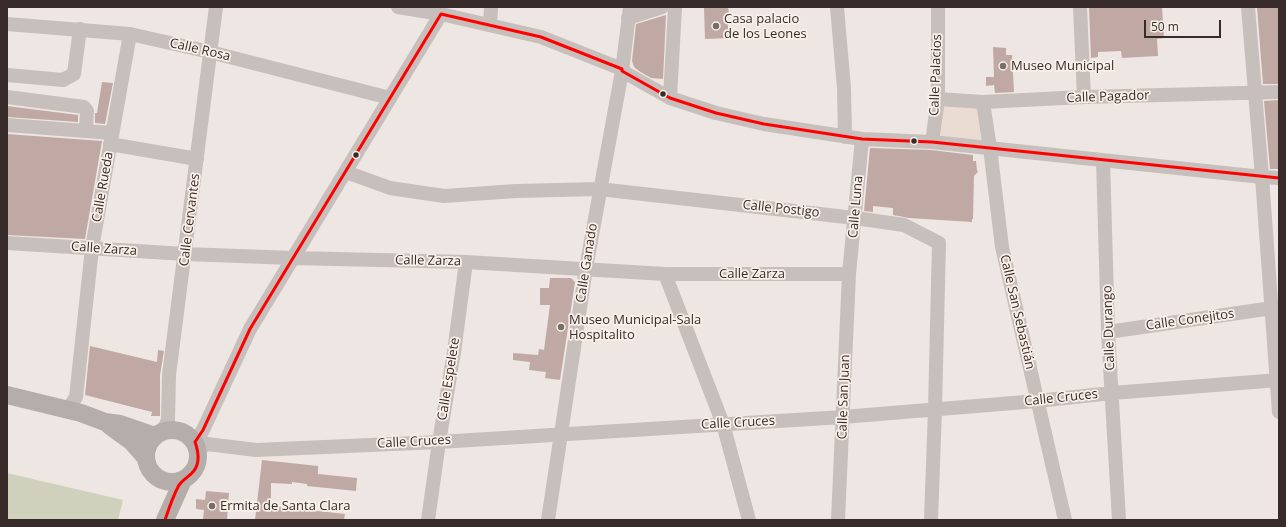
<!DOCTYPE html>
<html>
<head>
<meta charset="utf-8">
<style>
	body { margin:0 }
	#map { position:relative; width:1286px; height:527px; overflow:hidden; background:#ede6e2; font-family:"Open Sans",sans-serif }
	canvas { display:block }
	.frame { position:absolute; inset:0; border:8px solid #372c29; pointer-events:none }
	.scale { position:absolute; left:1144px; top:20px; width:77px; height:18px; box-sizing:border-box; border:2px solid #372c29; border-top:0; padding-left:5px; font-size:12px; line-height:14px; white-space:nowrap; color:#372c29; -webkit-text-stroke:3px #f9f0ea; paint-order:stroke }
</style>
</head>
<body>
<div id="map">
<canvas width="1286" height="527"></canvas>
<div class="frame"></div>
<div class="scale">50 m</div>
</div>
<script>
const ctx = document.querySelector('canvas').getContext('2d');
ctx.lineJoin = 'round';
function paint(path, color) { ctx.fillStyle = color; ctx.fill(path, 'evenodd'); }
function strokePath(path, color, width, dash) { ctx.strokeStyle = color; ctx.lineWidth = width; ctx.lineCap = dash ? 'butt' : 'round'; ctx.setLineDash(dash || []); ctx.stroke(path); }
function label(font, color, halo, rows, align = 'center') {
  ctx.font = font + ' "Open Sans",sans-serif'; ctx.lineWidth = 3.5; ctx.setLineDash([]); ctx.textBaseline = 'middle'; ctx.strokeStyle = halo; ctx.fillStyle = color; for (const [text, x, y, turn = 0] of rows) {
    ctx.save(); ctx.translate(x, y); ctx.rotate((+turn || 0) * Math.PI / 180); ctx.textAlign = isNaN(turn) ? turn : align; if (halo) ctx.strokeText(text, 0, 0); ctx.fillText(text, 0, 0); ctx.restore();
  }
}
paint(new Path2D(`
	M 7,473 L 123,500 L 118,520 L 7,520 Z`), '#d0d1bd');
paint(new Path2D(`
	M 938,99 L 983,102 L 990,148 L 932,142 Z`), '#eadcd2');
paint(new Path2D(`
	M 704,7 L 728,7 L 729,14 L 727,15 L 729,38 L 705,39 Z
	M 1089,7 L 1162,7 L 1164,38 L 1157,39 L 1158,56 L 1122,58 L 1121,51 L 1098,52 L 1098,57 L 1091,58 Z
	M 1257,7 L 1279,7 L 1279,84 L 1263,84 Z
	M 666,15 L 663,79 L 651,78 L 639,71 L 634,67 L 632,61 L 636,24 Z
	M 993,47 L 1006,48 L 1006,55 L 1012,55 L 1014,92 L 995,93 L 994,85 L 986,86 L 986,77 L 994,77 Z
	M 102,82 L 113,83 L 105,124 L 95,123 L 95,113 L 97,113 Z
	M 1279,100 L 1279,169 L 1270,169 L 1264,101 Z
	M 7,106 L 78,115 L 78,122 L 7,117 Z
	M 7,134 L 102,141 L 85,239 L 7,235 Z
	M 870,148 L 931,150 L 973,155 L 973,161 L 976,161 L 977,170 L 978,172 L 974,176 L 973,219 L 972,219 L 972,222 L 909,218 L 893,215 L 893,208 L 873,206 L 873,212 L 864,211 Z
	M 550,278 L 571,278 L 575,282 L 560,380 L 545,378 L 546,372 L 529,370 L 530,362 L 513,360 L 513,353 L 538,355 L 539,349 L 544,350 L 550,305 L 540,305 L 540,288 L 549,288 Z
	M 90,346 L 157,362 L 158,350 L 164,351 L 160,375 L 160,416 L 151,416 L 152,412 L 85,395 Z
	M 262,460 L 318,466 L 318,474 L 357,478 L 356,491 L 307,486 L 307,484 L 292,482 L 292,484 L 271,483 L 271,506 L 345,514 L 344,520 L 255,520 Z
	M 206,491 L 229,493 L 227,520 L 203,519 L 204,510 L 196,509 L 196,499 L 205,500 Z`), '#c0a9a4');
strokePath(new Path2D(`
	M 195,478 L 198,475 L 204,461`), '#bfb7b3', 2, [2, 2]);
strokePath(new Path2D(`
	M 398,7 L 441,14 L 541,37 L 622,69
	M 837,7 L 844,88 L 845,137
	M 1080,7 L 1084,97
	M 1248,7 L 1262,177 L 1279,412
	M 628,18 L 662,7
	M 7,24 L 130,34 L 210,52 L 390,98
	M 490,25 L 491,7
	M 622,71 L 670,98 L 716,113 L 764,124 L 862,139 L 932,142 L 1262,177 L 1279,178
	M 7,75 L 63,80 L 74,74 L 80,29
	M 7,97 L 84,107 L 87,111 L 86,130
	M 670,98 L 675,7
	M 938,99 L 983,102 L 1084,97 L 1279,92
	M 983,102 L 990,148 L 1002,247 L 1065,520
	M 7,125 L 112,133
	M 932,142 L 938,99 L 938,7
	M 110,144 L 197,159
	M 1103,160 L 1108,332 L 1119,520
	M 346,172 L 390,188 L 444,196 L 516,191 L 599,189 L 855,218 L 904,225 L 939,243 L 935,409 L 931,520
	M 7,243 L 185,254 L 293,258 L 466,262 L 665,274 L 849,274
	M 665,274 L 723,424 L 749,520
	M 1108,332 L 1272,308
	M 68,410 L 76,397 L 92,248 L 130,34
	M 163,431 L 168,420 L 169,375 L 216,7
	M 195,442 L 203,430 L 250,329 L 441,14
	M 198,450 L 207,444 L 256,450 L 439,442 L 843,417 L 1037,401 L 1112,393 L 1279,380
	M 428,520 L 439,442 L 454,352 L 466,262
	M 548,520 L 586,268 L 622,71 L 630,7
	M 838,520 L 849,274 L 862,139`), '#c6bfbb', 14);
strokePath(new Path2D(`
	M 7,395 L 81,413 L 105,422 L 120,424 L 155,436
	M 110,426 L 132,442 L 146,458
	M146 456a26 26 0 1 1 52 0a26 26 0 1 1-52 0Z
	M 165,520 L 183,480`), '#b5adaa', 18);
strokePath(new Path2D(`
	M 165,520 C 169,508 173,496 179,485 C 183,480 186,478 191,474 C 200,466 199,453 195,442 L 203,430 L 250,329 L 441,14 L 541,37 L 622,69 L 622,71 L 670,98 L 716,113 L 764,124 L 862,139 L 932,142 L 1279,178`), '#f00', 3);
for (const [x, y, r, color] of [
	[716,26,4,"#776d6a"],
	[1003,66,4,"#776d6a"],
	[663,94,3.5,"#372c29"],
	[914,141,3.5,"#372c29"],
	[356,155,3.5,"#372c29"],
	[561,327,4,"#776d6a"],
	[212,506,4,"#776d6a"]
]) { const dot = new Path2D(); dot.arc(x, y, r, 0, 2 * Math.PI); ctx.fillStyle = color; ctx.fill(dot); strokePath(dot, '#f9f0ea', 1.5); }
label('13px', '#372c29', '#f9f0ea', [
	["Casa palacio",724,19],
	["de los Leones",724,34],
	["Museo Municipal",1011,66],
	["Museo Municipal-Sala",569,320],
	["Hospitalito",569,335],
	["Ermita de Santa Clara",220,506]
], 'left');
label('13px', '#372c29', '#f9f0ea', [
	["Calle Rosa",200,50,13],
	["Calle Palacios",936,75,-88],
	["Calle Pagador",1108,97,-2],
	["Calle Rueda",103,187,-80],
	["Calle Luna",856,207,-85],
	["Calle Postigo",781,209,6],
	["Calle Cervantes",190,220,-83],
	["Calle Zarza",104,249,4],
	["Calle Zarza",428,261,1],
	["Calle Ganado",587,263,-81],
	["Calle Zarza",752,274],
	["Calle San Sebastián",1017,312,77],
	["Calle Conejitos",1190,320,-8],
	["Calle Durango",1109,328,-92],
	["Calle Espelete",449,379,-81],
	["Calle San Juan",844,397,-88],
	["Calle Cruces",1061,398,-6],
	["Calle Cruces",738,423,-3],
	["Calle Cruces",414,442,-3]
]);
</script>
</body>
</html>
